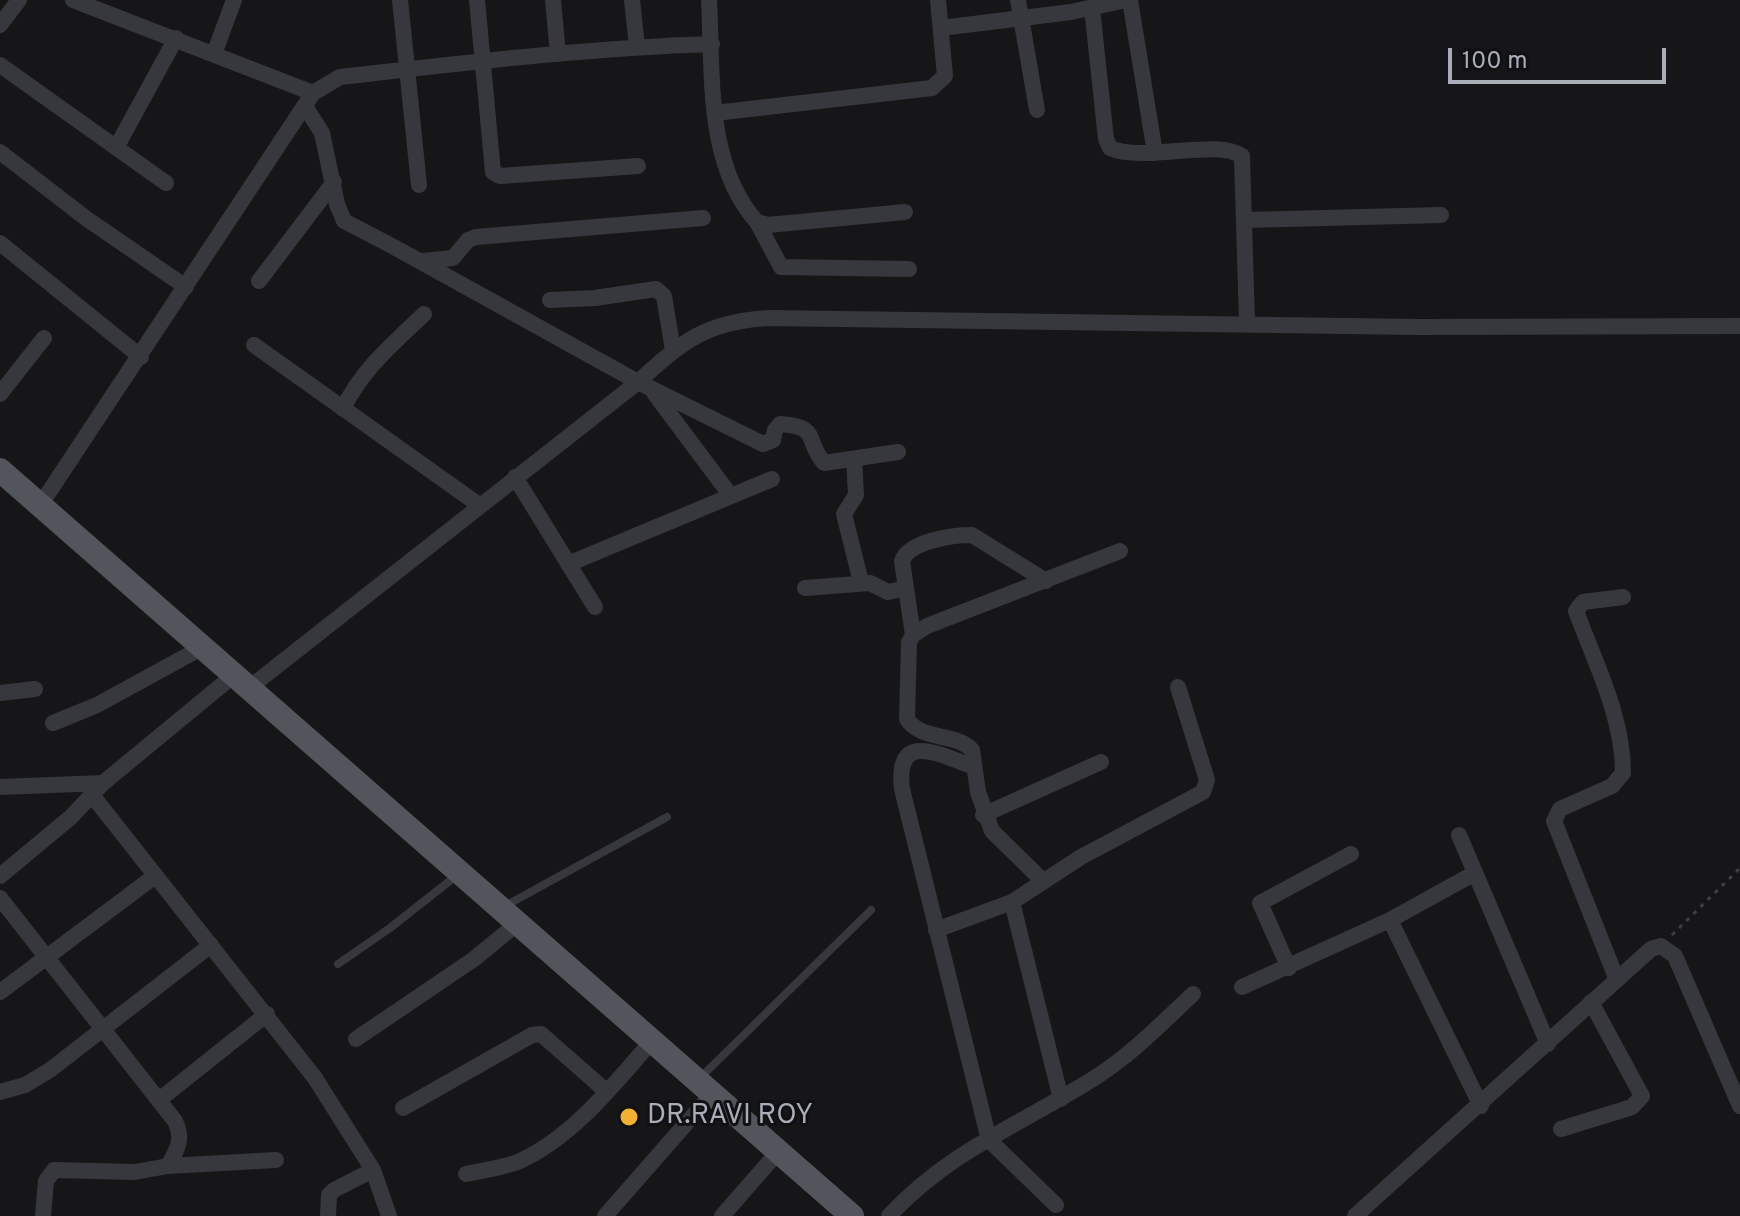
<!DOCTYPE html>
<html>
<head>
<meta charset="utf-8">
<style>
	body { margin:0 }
	#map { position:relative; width:1740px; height:1216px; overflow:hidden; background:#161618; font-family:Overpass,sans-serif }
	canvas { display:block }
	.scale { position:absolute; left:1448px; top:48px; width:218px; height:36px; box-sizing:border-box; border:4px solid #a8adb8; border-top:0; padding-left:10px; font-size:24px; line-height:28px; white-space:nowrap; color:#a8adb8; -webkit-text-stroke:6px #111113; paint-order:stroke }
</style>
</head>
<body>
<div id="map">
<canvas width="1740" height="1216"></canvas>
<div class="scale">100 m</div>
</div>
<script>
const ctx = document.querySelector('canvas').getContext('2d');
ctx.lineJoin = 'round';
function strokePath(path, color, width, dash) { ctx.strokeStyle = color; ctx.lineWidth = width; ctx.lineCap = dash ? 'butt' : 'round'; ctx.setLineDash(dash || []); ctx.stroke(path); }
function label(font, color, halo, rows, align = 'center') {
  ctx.font = font + ' Overpass,sans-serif'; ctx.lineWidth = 6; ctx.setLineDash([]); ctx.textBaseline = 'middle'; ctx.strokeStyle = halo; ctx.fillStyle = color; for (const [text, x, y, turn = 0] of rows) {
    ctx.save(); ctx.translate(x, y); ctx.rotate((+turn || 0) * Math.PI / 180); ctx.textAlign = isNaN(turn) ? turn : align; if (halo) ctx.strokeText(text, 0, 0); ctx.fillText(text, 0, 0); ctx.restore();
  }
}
strokePath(new Path2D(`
	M 1672,935 L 1740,868`), '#3d3f44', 3, [4, 6]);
strokePath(new Path2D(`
	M 505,906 L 667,817
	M 338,964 L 390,928 L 456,876
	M 701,1077 L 871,910`), '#37383d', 8);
strokePath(new Path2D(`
	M 73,0 L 313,93
	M 400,0 L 419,185
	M 477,0 L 493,172 L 500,176 L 638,166
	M 553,0 L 558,54
	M 632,0 L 637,46
	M 709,0 C 713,73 705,164 757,222 L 768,225 L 905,212
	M 1018,0 L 1037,110
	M 1130,0 L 1155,153
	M 1092,8 L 1106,139 L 1110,148 C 1144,163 1217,138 1242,156 L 1247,323
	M 0,25 L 19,0
	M 941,28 L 1071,12 L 1126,0
	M 214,54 L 234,0
	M 0,65 L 166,183
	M 305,106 L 322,133 L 337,204 L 344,221 L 394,247 L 638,382 L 763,444 L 773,440 L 775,430 L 780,424 C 821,427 804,439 824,463 L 898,452
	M 715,113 L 932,88 L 945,76 L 938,0
	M 116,148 L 176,38
	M 0,152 L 87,219 L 186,287
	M 1246,220 L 1441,215
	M 757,222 L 781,267 L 909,269
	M 0,243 L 141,357
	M 423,261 L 453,258 L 468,240 L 476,237 L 703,218
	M 259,281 L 334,182
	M 550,300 L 595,298 L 656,289 L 664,296 L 673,350
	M 254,345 L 479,505
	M 654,393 L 731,496
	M 0,394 L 44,338
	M 343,409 C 362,369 394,343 424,314
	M 854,459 L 856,495 L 844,514 L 861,582
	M 515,477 L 595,607
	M 41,504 L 313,93 L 340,77 C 464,63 587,48 712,44
	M 568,564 L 772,479
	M 805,588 L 870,583 L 888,592 L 906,588
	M 913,635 L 902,561 C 909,541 953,535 972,535 L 1046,581
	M 249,688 L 638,382 C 683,341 705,322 768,318 L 1419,327 L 1740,326
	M 0,693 L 35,689
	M 53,723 L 97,705 L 203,647
	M 974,767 C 940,755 895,729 902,789 L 989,1140 L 1056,1205
	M 0,787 L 103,783
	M 92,795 L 315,1078 L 373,1170 L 389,1216
	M 983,815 L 1101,762
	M 1459,835 L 1548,1044
	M 0,876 L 71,817 L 103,783 L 234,675
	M 1043,881 L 992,831 L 978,792 L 972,750 C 955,732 921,741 907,719 L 909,642 L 913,635 L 927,626 L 1120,551
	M 0,898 L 175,1121 C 184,1139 177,1150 168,1166
	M 1012,902 L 1061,1099
	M 1390,920 L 1481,1106
	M 936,930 L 1012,902 L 1081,857 L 1203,792 L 1207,780 L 1178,687
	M 1289,968 L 1260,903 L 1351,854
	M 1617,980 L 1554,821 L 1560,809 L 1612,786 L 1623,773 C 1623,716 1595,663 1576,611 L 1583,602 L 1623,597
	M 1242,987 L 1390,920 L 1475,873
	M 0,992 L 155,876
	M 356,1039 L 474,959 L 518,923
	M 0,1092 L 25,1085 L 50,1070 L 211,945
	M 159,1100 L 267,1014
	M 403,1108 L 532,1035 L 541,1034 L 606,1091
	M 1561,1129 L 1632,1107 L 1642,1096 L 1591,1002
	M 466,1174 C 483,1170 504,1168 520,1161 C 574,1136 614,1084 652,1041
	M 43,1216 L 46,1181 L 54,1170 L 135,1172 L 168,1166 L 276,1160
	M 328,1216 L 329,1195 L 334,1190 L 373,1170
	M 605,1216 L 712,1094
	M 722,1216 L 778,1152
	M 889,1216 C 950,1150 1022,1124 1096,1077 C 1132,1054 1162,1023 1193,994
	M 1355,1216 L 1651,949 L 1661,946 L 1675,956 L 1740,1106`), '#37383d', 16);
strokePath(new Path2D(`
	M 0,470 L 852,1216`), '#53555c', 24);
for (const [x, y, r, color] of [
	[629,1117,10,"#f2b134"]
]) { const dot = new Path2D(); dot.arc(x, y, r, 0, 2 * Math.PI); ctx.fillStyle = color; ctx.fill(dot); strokePath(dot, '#111113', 3); }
label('28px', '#a8adb8', '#111113', [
	["DR.RAVI ROY",647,1117]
], 'left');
</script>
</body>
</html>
